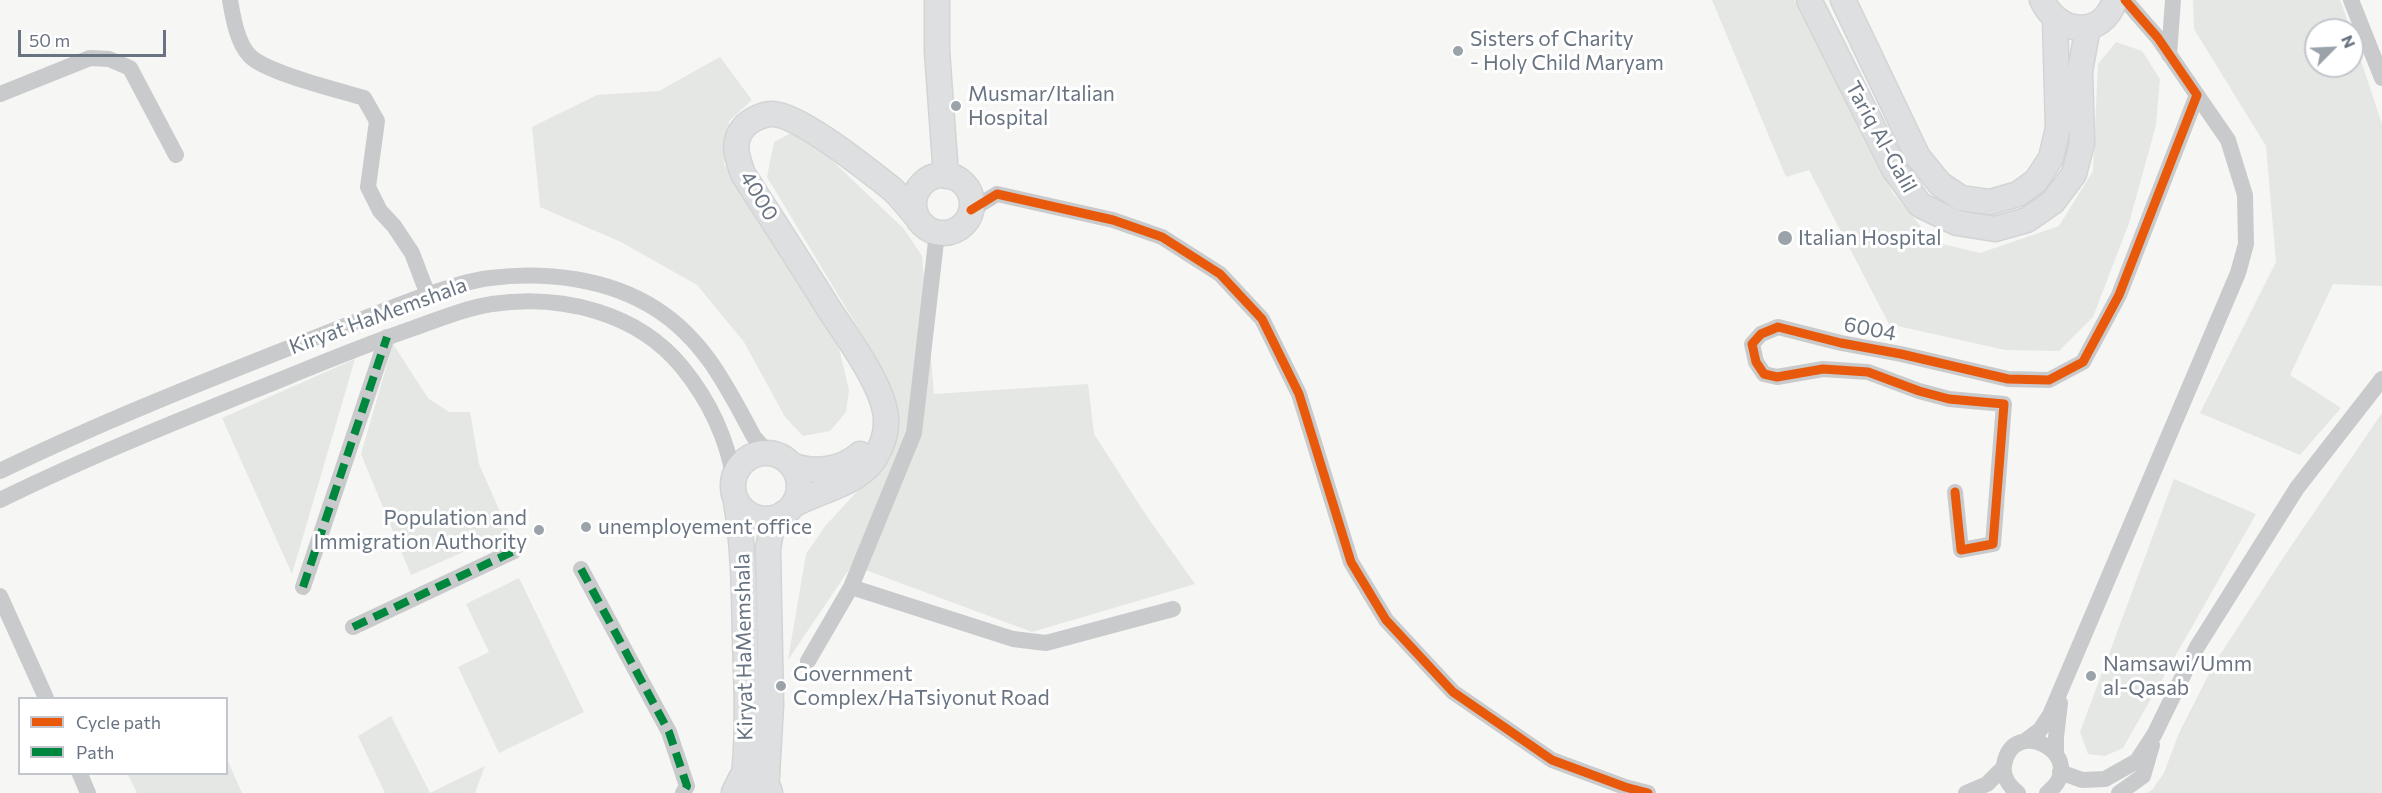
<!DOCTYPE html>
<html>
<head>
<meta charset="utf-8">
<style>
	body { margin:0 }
	#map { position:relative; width:2382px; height:793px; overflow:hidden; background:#f6f6f5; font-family:Commissioner,sans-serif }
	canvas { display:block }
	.legend { position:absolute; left:18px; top:697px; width:210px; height:78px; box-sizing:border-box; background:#fff; border:2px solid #c3c7cd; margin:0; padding:8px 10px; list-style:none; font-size:18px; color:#697482 }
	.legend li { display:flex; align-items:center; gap:12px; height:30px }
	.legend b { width:30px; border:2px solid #c3c7cd }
	.north { position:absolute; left:2304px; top:18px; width:60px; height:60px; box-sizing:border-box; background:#fff; border:2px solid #c3c7cd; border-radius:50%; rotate:66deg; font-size:16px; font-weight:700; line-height:24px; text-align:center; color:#697482 }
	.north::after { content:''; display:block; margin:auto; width:21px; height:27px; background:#9aa2aa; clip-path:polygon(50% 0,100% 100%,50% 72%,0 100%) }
	.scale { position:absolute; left:18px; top:30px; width:148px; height:27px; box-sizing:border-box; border:3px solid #697482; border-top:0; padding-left:8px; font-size:18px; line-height:21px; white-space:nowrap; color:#697482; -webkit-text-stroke:4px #fff; paint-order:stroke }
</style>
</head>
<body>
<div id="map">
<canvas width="2382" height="793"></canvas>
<ul class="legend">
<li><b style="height:8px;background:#e8590c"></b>Cycle path</li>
<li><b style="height:8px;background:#00873e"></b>Path</li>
</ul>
<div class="north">N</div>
<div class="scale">50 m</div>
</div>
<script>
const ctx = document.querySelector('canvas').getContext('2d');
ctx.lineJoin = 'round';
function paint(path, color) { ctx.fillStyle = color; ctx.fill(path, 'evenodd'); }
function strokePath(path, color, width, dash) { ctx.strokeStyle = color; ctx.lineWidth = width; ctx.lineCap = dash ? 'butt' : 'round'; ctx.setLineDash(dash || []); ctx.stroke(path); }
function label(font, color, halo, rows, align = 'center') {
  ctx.font = font + ' Commissioner,sans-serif'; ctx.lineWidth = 6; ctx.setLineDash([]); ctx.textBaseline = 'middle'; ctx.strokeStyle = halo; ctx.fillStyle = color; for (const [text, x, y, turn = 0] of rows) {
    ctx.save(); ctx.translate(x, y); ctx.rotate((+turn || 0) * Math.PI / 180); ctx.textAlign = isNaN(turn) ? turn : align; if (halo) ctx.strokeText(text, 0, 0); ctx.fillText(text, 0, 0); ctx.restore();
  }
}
paint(new Path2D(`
	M 1712,0 L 1794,0 L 1892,192 L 1934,242 L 1980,253 L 2059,226 L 2093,171 L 2098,64 L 2116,42 L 2142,51 L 2160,79 L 2156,125 L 2129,223 L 2093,317 L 2059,351 L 2005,350 L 1889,324 L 1809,170 L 1786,177 Z
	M 2193,0 L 2340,0 L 2351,30 L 2316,30 L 2316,66 L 2352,66 L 2352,34 L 2382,124 L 2382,286 L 2333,284 L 2290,375 L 2341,408 L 2300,455 L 2200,413 L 2276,262 L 2266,146 L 2194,29 Z
	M 720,57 L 752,100 L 729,121 L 724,164 L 838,344 L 849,390 L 846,412 L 830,431 L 803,436 L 785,417 L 744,342 L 697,285 L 621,242 L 540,207 L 532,127 L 597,95 L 659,91 Z
	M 799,129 L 904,229 L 922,256 L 934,394 L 1088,384 L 1094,434 L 1146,515 L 1195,584 L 1032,632 L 852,565 L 788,660 L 806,554 L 826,525 L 891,455 L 897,414 L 878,361 L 767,177 L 774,142 Z
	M 393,344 L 428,398 L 449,412 L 470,412 L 479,464 L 509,532 L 411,575 L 361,454 Z
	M 355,359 L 292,574 L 222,418 Z
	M 2382,413 L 2382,793 L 2146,793 L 2152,790 L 2164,773 L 2179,733 L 2214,664 L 2287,552 Z
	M 2174,479 L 2256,514 L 2123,748 L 2105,756 L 2088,754 L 2080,732 Z
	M 519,578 L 584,712 L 499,753 L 458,667 L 489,652 L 466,604 Z
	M 391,716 L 430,793 L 485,766 L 475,793 L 385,793 L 358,736 Z
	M 227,759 L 242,793 L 137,793 L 128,775 L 226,774 Z`), '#e4e7e3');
const secondary = new Path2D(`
	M 937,0 L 937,51 L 946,176
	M 1809,0 L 1894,169 L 1920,205 L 1957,223 L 1995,229 L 2027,220 L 2053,202 L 2074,174 L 2082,143 L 2080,71 L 2088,27
	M 1843,0 L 1918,157 L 1940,184 L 1961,198 L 1990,202 L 2018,194 L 2036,181 L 2051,158 L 2058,128 L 2055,19
	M 2042,0 C 2058,35 2102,39 2115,0
	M914 204a29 29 0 1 1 58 0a29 29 0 1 1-58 0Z
	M733 486a33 33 0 1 1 66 0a33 33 0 1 1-66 0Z
	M 792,465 C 814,474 842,470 860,454
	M 736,502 C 744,548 744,594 745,640 C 747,691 749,742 742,793
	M 793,505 C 818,491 855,485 873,461 C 881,449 887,434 886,418 C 884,386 847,337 829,309 C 801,264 772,219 743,174 C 737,157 731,142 744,127 C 750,120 763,114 772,114 C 799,114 869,171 892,189 C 901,197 908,207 916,216
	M 766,793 L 771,705 L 768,549 L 771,532 L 784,513`);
const highway = new Path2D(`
	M 766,790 L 767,793
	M 737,793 L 744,779`);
strokePath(secondary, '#d3d4d4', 27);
strokePath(highway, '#d2d2d3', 33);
strokePath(new Path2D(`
	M 230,0 C 233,17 237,43 250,56 C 267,73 338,90 364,98 L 377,121 L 368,187 L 380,211 L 394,226 L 412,253 L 428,295
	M 2351,0 L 2382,78
	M 2169,55 L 2173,0
	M 0,94 L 90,58 L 109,59 L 130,68 L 176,155
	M 971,210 L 997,194 L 1113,220 L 1162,237 L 1220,274 L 1262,319 L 1299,394 L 1351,562 L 1386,620 L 1453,692 L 1552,760 L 1625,787 L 1648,793
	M 0,471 C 101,422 205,381 309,340 C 345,326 380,312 415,299 C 439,291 465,281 490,278 C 545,271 608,278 656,309 C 705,340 728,389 754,437 L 763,447 L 774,453
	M 1955,492 L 1961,550 L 1993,544 L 2004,404 L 1949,399 L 1919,391 L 1868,372 L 1823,369 L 1777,377 L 1764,374 L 1756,362 L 1752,344 L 1761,334 L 1778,327 L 1841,343 L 1901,354 L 2008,379 L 2049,380 L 2083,362 L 2119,295 L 2197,95 L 2158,38 L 2125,0
	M 0,500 C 90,456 182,419 275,382 C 321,363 367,344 414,328 C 439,319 466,308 492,304 C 561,294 637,312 682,367 C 709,400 727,438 734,480
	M 581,569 L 669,732 L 687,786 L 683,793
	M 303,587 L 387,337
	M 851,587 L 1013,639 L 1046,643 L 1173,609
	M 0,596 L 46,698
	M 353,627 L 514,551
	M 808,661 L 851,587 L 914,433 L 937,233
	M 2025,741 L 2040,730 L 2050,715 L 2238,273 L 2246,244 L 2245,195 L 2228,140 L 2197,95
	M 2056,755 L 2056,737 L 2060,703
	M 2060,772 L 2082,780 L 2105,779 L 2137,761 L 2154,735 L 2197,647 L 2297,488 L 2382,379
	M 80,774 L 88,793
	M 1966,793 L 1987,784 L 2004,767
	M 2018,793 C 2009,786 2002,776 2004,765 C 2013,712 2093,758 2047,793
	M 2119,793 L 2143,776 L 2152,745`), '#c9cacb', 16);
strokePath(secondary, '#dedfe0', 24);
strokePath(highway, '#dedfe0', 30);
strokePath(new Path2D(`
	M 581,569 L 669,732 L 687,786 L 683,793
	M 303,587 L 387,337
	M 353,627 L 514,551`), '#00873e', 8, [15, 8]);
strokePath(new Path2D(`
	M 971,210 L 997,194 L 1113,220 L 1162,237 L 1220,274 L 1262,319 L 1299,394 L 1351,562 L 1386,620 L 1453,692 L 1552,760 L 1625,787 L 1648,793
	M 1955,492 L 1961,550 L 1993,544 L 2004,404 L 1949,399 L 1919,391 L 1868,372 L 1823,369 L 1777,377 L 1764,374 L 1756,362 L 1752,344 L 1761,334 L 1778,327 L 1841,343 L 1901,354 L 2008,379 L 2049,380 L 2083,362 L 2119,295 L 2197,95 L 2158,38 L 2125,0`), '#e8590c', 9);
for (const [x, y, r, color] of [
	[1458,51,6,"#9aa2aa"],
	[956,106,6,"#9aa2aa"],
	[1785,238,8,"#9aa2aa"],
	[586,527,6,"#9aa2aa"],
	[539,530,6,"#9aa2aa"],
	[2091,676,6,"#9aa2aa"],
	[781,686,6,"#9aa2aa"]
]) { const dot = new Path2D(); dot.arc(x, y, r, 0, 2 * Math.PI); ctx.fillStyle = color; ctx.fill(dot); strokePath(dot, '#fff', 2); }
label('21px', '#697482', '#fff', [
	["Sisters of Charity",1470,39],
	["- Holy Child Maryam",1470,63],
	["Musmar/Italian",968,94],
	["Hospital",968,118],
	["Italian Hospital",1798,238],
	["Population and",527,518,"right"],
	["Immigration Authority",527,542,"right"],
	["unemployement office",598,527],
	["Namsawi/Umm",2103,664],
	["al-Qasab",2103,688],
	["Government",793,674],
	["Complex/HaTsiyonut Road",793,698]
], 'left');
label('21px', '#697482', '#fff', [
	["Tariq Al-Galil",1881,137,61],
	["4000",759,196,59],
	["Kiryat HaMemshala",378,316,-20],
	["6004",1870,329,11],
	["Kiryat HaMemshala",744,647,-91]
]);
</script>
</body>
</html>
